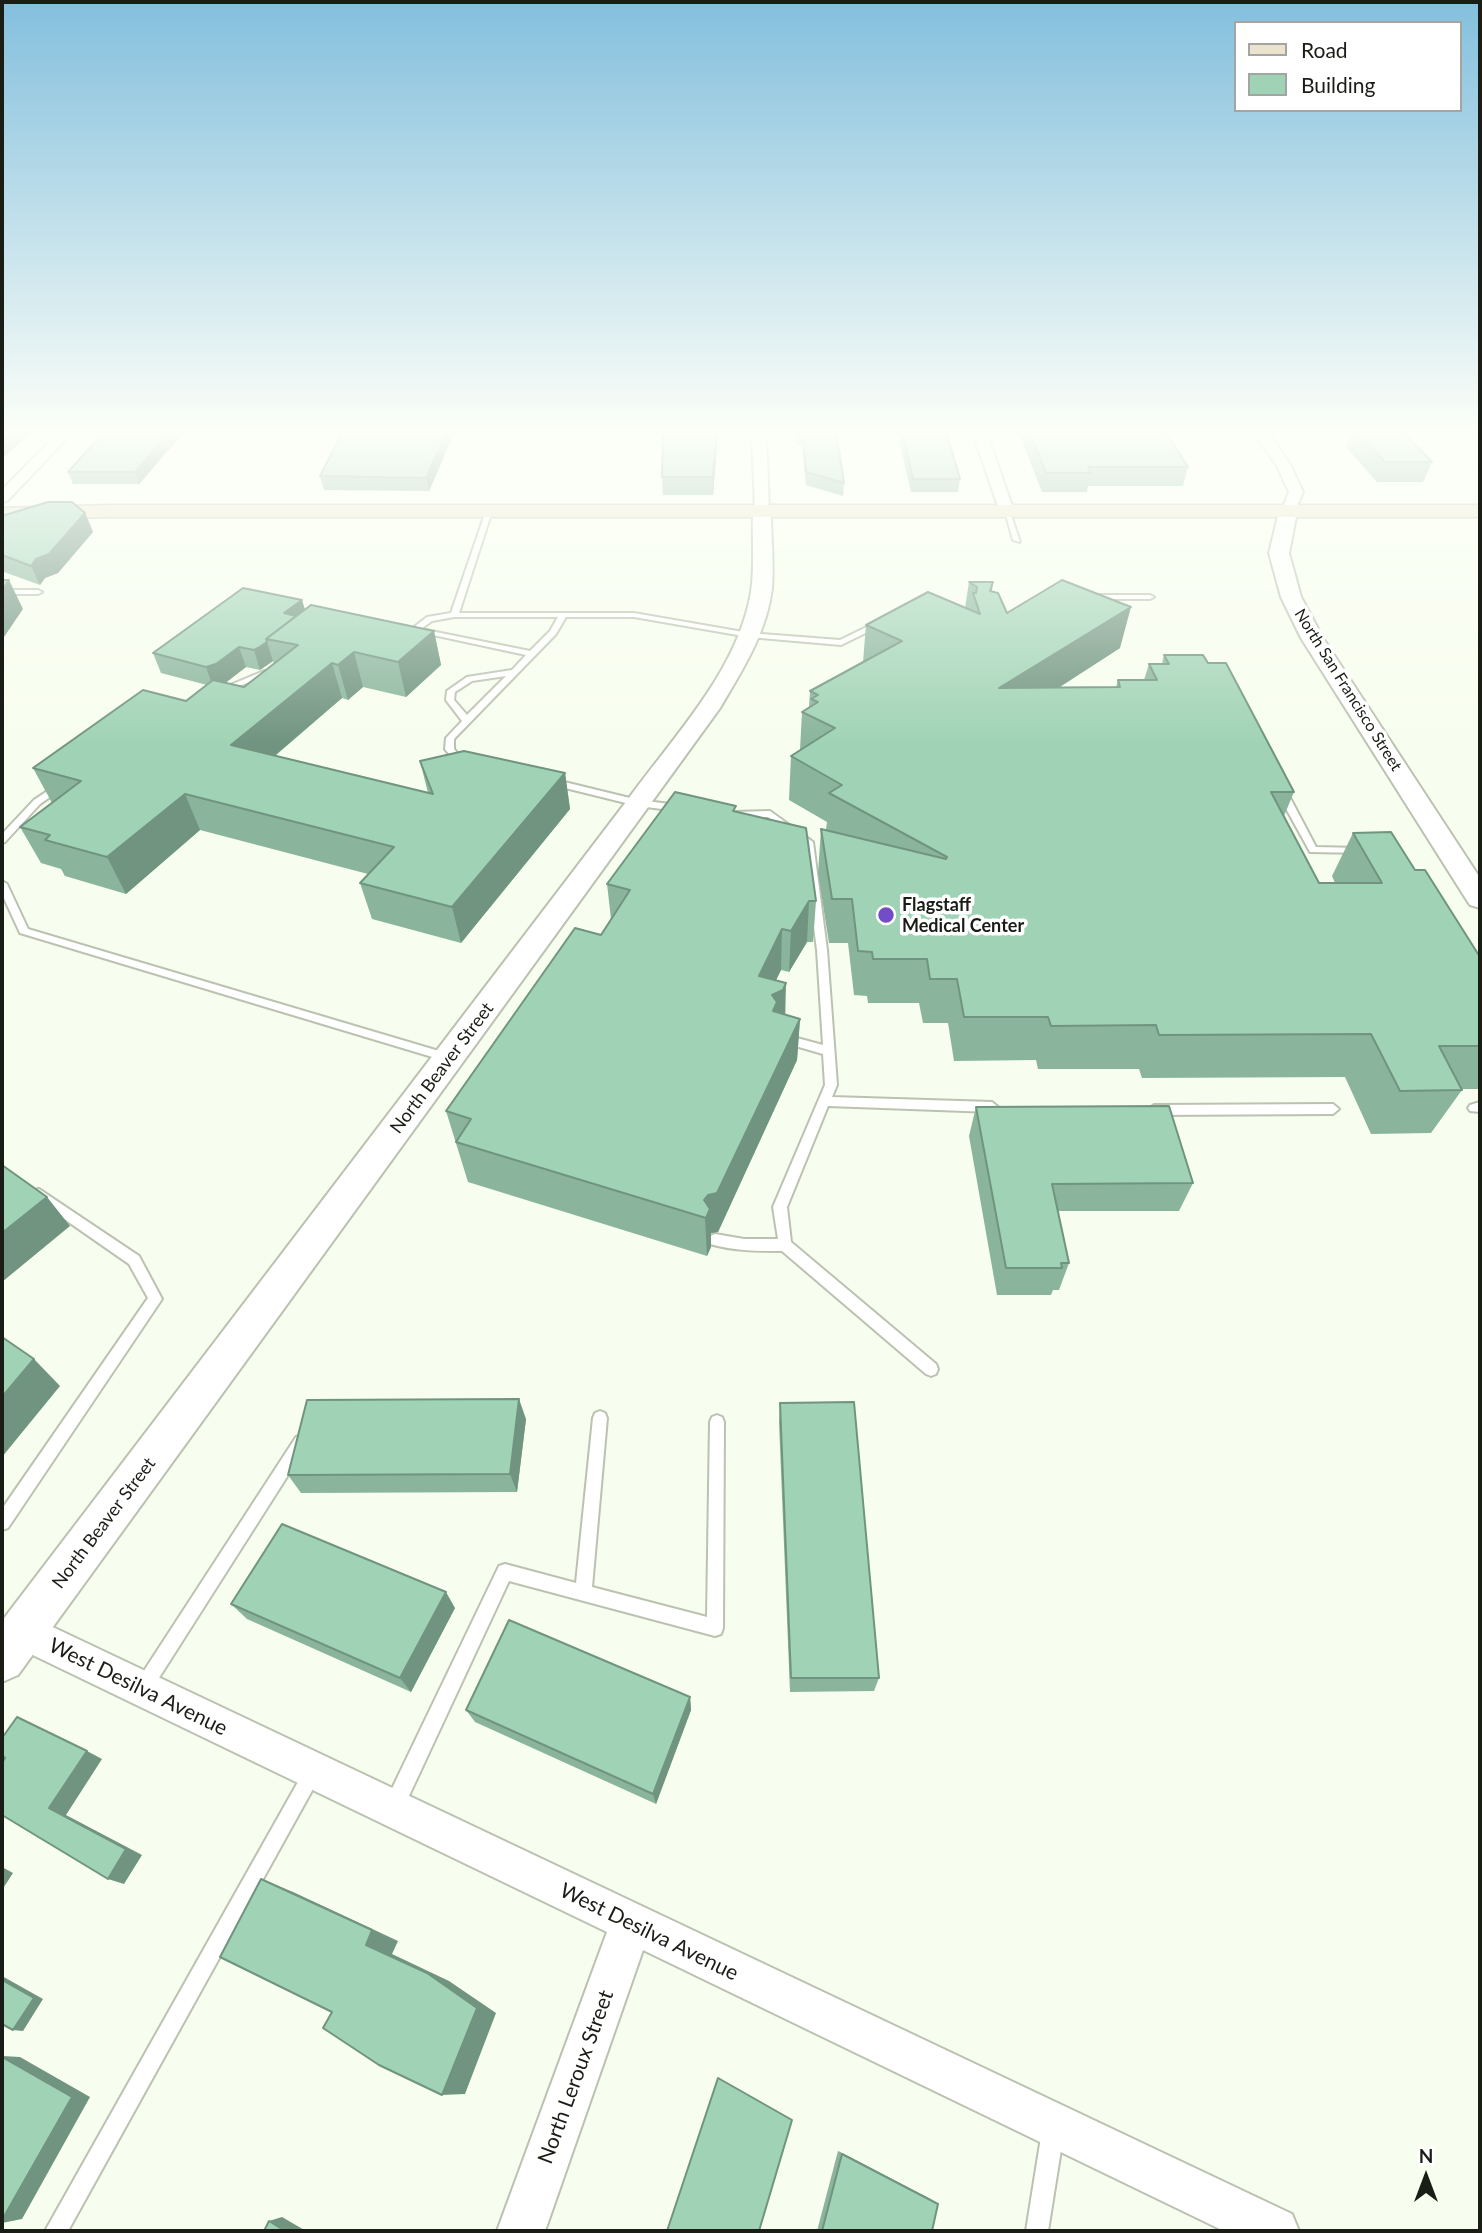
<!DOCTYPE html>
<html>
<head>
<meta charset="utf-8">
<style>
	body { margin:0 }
	#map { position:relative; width:1482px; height:2233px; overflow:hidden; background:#f8feef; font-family:Lato,sans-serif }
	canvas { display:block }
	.frame { position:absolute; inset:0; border:4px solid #1a1d16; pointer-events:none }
	.legend { position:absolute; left:1234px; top:21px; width:228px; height:91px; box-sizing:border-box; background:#fff; border:2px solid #a3a5a2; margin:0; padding:9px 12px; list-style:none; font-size:21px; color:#1a1d16 }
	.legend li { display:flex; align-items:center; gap:14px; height:35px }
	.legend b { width:35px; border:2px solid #a3a5a2 }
	.north { position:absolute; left:1391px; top:2142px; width:70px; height:70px; -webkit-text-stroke:5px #fff; paint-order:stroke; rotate:0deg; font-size:19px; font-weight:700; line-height:28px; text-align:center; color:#1a1d16 }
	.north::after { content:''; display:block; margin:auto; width:24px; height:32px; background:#1a1d16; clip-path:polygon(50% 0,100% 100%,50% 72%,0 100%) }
</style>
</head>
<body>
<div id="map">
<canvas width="1482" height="2233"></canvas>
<div class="frame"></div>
<ul class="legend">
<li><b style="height:9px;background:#ebe3cd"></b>Road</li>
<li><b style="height:19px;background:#a0d3b5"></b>Building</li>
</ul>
<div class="north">N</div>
</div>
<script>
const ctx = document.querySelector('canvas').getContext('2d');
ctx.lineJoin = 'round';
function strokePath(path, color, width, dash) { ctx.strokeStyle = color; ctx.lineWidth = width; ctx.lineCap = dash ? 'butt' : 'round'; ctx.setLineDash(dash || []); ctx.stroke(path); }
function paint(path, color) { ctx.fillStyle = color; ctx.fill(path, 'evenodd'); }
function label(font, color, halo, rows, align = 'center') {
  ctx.font = font + ' Lato,sans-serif'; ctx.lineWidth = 7; ctx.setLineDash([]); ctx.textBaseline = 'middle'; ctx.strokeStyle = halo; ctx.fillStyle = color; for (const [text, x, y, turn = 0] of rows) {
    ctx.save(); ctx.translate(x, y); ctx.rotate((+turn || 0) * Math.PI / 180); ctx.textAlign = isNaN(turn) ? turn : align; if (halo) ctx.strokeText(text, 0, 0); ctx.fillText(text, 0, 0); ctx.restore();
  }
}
const service = new Path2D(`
	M 489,509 L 492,511 L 459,613 L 634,613 L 749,633 L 840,640 L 877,622 L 884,624 L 841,645 L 749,637 L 634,617 L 566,617 L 556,634 L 454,739 L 454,749 L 459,755 L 471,761 L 469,763 C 458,764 451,757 445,749 L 446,738 L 462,721 L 446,700 L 447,691 L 467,677 L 512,670 L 526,655 L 410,630 L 427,617 L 451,613 L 486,511 ZM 454,617 L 558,617 L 550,631 L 530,651 L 421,629 L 432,621 ZM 506,676 L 467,715 L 454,700 L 455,692 L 472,681 Z
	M 1005,511 L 1010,512 L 1020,542 L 1013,540 Z
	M 2,590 L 38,590 L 42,592 L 38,594 L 2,594 Z
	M 1088,595 L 1150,595 L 1154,597 L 1150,599 L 1088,599 Z
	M 264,671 L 271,673 L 225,692 L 218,690 Z
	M 552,779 L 638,800 L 678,805 L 683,808 L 678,811 L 638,806 L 549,784 L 547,782 Z
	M 61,782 L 64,783 L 64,787 L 40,804 L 5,842 L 2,843 L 2,834 L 34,800 Z
	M 1282,789 L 1287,792 L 1316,847 L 1359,848 L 1362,849 L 1362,853 L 1310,852 L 1277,792 Z
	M 770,811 L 813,842 L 827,950 L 837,1085 L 832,1097 L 992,1102 L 998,1107 L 992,1112 L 828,1106 L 787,1207 L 791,1242 L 936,1364 L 938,1369 L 936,1374 L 931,1376 L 926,1374 L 782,1251 C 758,1251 734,1251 710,1244 L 708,1240 L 710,1236 L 715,1234 L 744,1239 L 778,1239 L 773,1207 L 825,1085 L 823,1054 L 778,1041 L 776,1038 L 782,1034 L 823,1045 L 817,950 L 803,843 L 768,817 L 734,818 L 729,815 L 734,812 Z
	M 2,881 L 7,884 L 28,929 L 449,1054 L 455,1058 L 449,1062 L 20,933 L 2,894 Z
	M 1480,1102 L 1480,1112 L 1470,1111 L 1468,1108 L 1470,1105 Z
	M 1333,1104 L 1339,1109 L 1333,1114 L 1154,1115 L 1148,1110 L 1154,1105 Z
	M 39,1189 L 139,1256 L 162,1299 L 8,1528 L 2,1530 L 2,1509 L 148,1298 L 129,1264 L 34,1198 L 33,1194 L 34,1190 Z
	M 600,1411 L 605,1413 L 607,1418 L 592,1587 L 707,1617 L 710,1422 L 712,1417 L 717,1415 L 722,1417 L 724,1422 L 723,1628 L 721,1634 L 715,1636 L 509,1581 L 401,1813 L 394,1815 L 387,1813 L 385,1806 L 387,1799 L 499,1566 L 505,1564 L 576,1583 L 593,1418 L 595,1413 Z
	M 301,1435 L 306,1437 L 309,1442 L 306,1447 L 150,1692 L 144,1695 L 138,1692 L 135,1686 L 138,1680 L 296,1437 Z
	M 313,1763 L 319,1766 L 322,1772 L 319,1778 L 68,2231 L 45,2231 L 307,1766 Z
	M 1053,2120 L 1061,2123 L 1064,2131 L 1048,2231 L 1026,2231 L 1042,2131 L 1045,2123 Z`);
const minor = new Path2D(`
	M 60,431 L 74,431 L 7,501 L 2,502 L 2,490 Z
	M 752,431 L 766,431 L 769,512 L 762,516 L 755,512 Z
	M 972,431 L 986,431 L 1014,512 L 1012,515 L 1007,516 L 1000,512 Z
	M 1253,431 L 1267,431 L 1291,466 L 1303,492 L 1293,515 L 1288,516 L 1281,512 L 1289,492 L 1277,466 Z
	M 23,1613 L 1292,2214 L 1299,2231 L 1224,2231 L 643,1950 L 545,2231 L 497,2231 L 607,1932 L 10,1644 L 5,1631 L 10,1618 Z`);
const tertiary = new Path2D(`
	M 762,506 L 771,512 C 771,537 774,563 772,588 C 767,632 742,671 720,708 L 18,1675 L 2,1682 L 2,1621 L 629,798 C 674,736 738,670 751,592 C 755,566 752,539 753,512 Z
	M 1288,506 L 1297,512 L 1289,553 L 1301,597 L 1323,638 L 1480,878 L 1480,908 L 1470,905 L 1466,899 L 1301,638 L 1281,597 L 1269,553 L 1279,512 Z`);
const secondary = new Path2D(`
	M 111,505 L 1480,505 L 1480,517 L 111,517 L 2,520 L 2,508 Z`);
strokePath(service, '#bbc2b0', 4);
strokePath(minor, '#bbc2b0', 4);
strokePath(tertiary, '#bbc2b0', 4);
strokePath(secondary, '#bbc2b0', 3);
paint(service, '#fff');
paint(minor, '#fff');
paint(tertiary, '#fff');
paint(secondary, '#ebe3cd');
paint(new Path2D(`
	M 105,431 L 185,431 L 139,484 L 73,484 L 68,472 Z
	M 455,431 L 429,491 L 324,490 L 320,476 Z
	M 718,431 L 713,495 L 663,495 L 662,477 Z
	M 796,431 L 836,431 L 844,483 L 843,496 L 806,485 L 802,446 L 797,445 Z
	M 897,431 L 946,431 L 960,479 L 958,492 L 911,492 Z
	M 1018,431 L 1165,431 L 1188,467 L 1183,486 L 1088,486 L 1087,492 L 1042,492 Z
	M 1352,431 L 1402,431 L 1432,462 L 1423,482 L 1377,482 L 1346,447 Z
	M 85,513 L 93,532 L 58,573 L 45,578 L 40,585 L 4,572 L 2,568 L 2,516 Z
	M 969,582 L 993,582 L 992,591 L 1007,613 L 1120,648 L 1059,687 L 1116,687 L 1118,680 L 1144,680 L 1149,664 L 1162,664 L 1164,655 L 1208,663 L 1294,792 L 1284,816 L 1319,883 L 1335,883 L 1332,876 L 1353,833 L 1415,870 L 1480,957 L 1480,1089 L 1462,1089 L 1462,1090 L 1431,1133 L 1371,1134 L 1345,1077 L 1142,1078 L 1139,1069 L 1038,1069 L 1036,1060 L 954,1061 L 948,1023 L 923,1023 L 919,1003 L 868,1003 L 867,996 L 854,995 L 848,943 L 829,943 L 818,873 L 821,829 L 826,830 L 827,822 L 789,800 L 791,756 L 800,750 L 802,712 L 809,707 L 810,691 L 863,662 L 866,625 L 965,608 Z
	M 305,610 L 434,631 L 441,665 L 406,697 L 363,687 L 348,700 L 342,698 L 275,756 L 428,793 L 420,761 L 565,773 L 570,809 L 461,943 L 372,919 L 360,883 L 368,874 L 200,830 L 126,894 L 65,876 L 61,869 L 41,863 L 20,827 L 52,803 L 33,768 L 186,701 L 207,685 L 161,673 L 153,653 ZM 273,661 L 274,664 L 244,687 L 225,683 L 246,667 L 260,670 Z
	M 736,812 L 816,901 L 813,942 L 807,942 L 789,972 L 781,970 L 776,980 L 785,1015 L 800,1019 L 797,1060 L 718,1232 L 711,1233 L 711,1247 L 707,1256 L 468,1182 L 446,1111 L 601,935 L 611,919 L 607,884 Z
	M 976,1107 L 1193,1183 L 1179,1211 L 1058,1211 L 1069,1263 L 1059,1290 L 1053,1290 L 1051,1295 L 997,1295 L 969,1136 Z
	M 780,1403 L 879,1678 L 874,1691 L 790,1692 L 779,1423 Z
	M 526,1419 L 517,1492 L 301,1493 L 288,1475 Z
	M 231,1604 L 455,1608 L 411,1692 L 247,1619 Z
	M 690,1697 L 691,1710 L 656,1804 L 475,1722 L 466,1710 Z
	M 838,2151 L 930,2199 L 932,2231 L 817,2231 Z`), '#8ab59c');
paint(new Path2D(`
	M 13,431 L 33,431 L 2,459 L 2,441 Z
	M 170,431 L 185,431 L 139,484 L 135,472 Z
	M 447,431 L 455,431 L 429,491 L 426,478 Z
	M 717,431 L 718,431 L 713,495 L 713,477 Z
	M 85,513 L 93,532 L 58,573 L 45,578 L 40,585 L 31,566 L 36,559 Z
	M 9,580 L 23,609 L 2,640 L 2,590 Z
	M 302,600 L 308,619 L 284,613 Z
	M 1131,607 L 1120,648 L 992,731 L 999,688 Z
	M 434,631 L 441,665 L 406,697 L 398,662 Z
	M 267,642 L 273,661 L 260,670 L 254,650 Z
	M 239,647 L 246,667 L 224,684 L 213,687 L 206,667 Z
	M 354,652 L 363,687 L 348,700 L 338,665 Z
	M 332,663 L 342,698 L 245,781 L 231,745 Z
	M 565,773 L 570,809 L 461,943 L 452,907 Z
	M 185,794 L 200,830 L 126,894 L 107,857 Z
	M 809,901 L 807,942 L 789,972 L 791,931 Z
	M 782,929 L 781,970 L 758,1017 L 759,976 Z
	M 786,983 L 785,1024 L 776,1043 L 772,995 Z
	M 800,1019 L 797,1060 L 718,1232 L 711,1233 L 711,1247 L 707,1256 L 704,1200 Z
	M 47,1197 L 70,1226 L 2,1282 L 2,1233 Z
	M 34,1359 L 60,1386 L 2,1457 L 2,1397 Z
	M 519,1399 L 526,1419 L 517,1492 L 510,1474 Z
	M 446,1592 L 455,1608 L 411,1692 L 400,1678 Z
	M 690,1697 L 691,1710 L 656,1804 L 653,1794 Z
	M 87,1751 L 102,1759 L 66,1815 L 142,1855 L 124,1884 L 108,1879 L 49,1808 Z
	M 2,1867 L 13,1873 L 2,1890 Z
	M 261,1879 L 293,1892 L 398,1941 L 392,1954 L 449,1981 L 496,2013 L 465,2094 L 442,2095 L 366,1945 Z
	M 2,1976 L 43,1999 L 23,2031 L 13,2030 Z
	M 2,2056 L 20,2057 L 90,2097 L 22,2219 L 2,2223 Z
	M 838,2151 L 930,2199 L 938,2204 L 842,2154 Z
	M 282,2217 L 306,2231 L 285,2231 L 269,2221 Z`), '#70947f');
const building = new Path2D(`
	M 2,431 L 13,431 L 2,441 Z
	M 105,431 L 170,431 L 135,472 L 68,472 Z
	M 343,431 L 447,431 L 426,478 L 320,476 Z
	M 663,431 L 717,431 L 713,477 L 662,477 Z
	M 798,431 L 836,431 L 844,483 L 806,472 L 803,433 L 798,433 Z
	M 902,431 L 946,431 L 960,479 L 913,479 Z
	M 1029,431 L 1165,431 L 1188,467 L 1088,467 L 1091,473 L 1046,473 Z
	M 1357,431 L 1402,431 L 1432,462 L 1385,462 Z
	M 48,502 L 72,502 L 85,513 L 49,554 L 36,559 L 31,566 L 2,555 L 2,516 Z
	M 2,580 L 9,580 L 2,590 Z
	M 1062,580 L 1131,607 L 999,688 L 1120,687 L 1118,680 L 1157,680 L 1149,664 L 1169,664 L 1164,655 L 1203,655 L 1208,663 L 1226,663 L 1294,792 L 1271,792 L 1319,883 L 1382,883 L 1353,833 L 1391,832 L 1415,870 L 1425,870 L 1480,957 L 1480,1046 L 1439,1046 L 1462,1090 L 1400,1091 L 1371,1034 L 1159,1035 L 1156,1025 L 1051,1026 L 1048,1017 L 964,1017 L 957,979 L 930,979 L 927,959 L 873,959 L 872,952 L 858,951 L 852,899 L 832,899 L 821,829 L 946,859 L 947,857 L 829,793 L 842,785 L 791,756 L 835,728 L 802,712 L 818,702 L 811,699 L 818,695 L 810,691 L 902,641 L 866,625 L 928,592 L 980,614 L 973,593 L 976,593 L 977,587 L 969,582 L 993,582 L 990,591 L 998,593 L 1007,613 Z
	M 243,588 L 302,600 L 284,613 L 296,616 L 266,639 L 267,642 L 258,648 L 254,650 L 239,647 L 216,664 L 206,667 L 153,653 Z
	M 311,605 L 434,631 L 398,662 L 354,652 L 338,665 L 332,663 L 231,745 L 433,794 L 420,761 L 464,751 L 565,773 L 452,907 L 360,883 L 394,847 L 185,794 L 107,857 L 45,840 L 50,835 L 20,827 L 81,781 L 33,768 L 143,690 L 186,701 L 213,680 L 244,687 L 298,645 L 266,639 Z
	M 675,792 L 736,806 L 733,811 L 806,828 L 816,901 L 809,901 L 791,931 L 782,929 L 759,976 L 786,983 L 783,990 L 772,995 L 777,1002 L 773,1011 L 800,1019 L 717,1193 L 708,1195 L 704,1200 L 710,1209 L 706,1218 L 456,1142 L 471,1119 L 446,1111 L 575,928 L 601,935 L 630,890 L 607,884 Z
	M 1169,1106 L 1193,1183 L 1052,1184 L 1069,1263 L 1061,1263 L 1062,1268 L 1006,1268 L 976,1107 Z
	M 2,1165 L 47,1197 L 2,1233 Z
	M 2,1337 L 34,1359 L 2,1397 Z
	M 519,1399 L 510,1474 L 288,1475 L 307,1400 Z
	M 854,1402 L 879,1678 L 791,1678 L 780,1403 Z
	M 282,1524 L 446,1592 L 400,1678 L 231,1604 Z
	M 509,1620 L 690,1697 L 653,1794 L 466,1710 Z
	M 17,1717 L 87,1751 L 49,1808 L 126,1849 L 108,1879 L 2,1815 L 2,1763 L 5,1758 L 2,1755 L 2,1738 Z
	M 261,1879 L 372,1930 L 366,1945 L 427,1973 L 477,2008 L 442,2095 L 379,2065 L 323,2028 L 332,2012 L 220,1957 Z
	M 2,1980 L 34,1998 L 13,2030 L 2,2024 Z
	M 2,2057 L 72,2097 L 2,2220 Z
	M 718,2078 L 792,2120 L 759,2231 L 667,2231 Z
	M 842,2154 L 938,2204 L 932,2231 L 822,2231 Z
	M 269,2221 L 285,2231 L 264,2231 Z`);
paint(building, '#a0d3b5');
strokePath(building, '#70947f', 2);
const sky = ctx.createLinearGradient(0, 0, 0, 744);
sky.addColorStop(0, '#83bfdd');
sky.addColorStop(0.58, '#fcfff8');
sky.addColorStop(1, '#fcfff800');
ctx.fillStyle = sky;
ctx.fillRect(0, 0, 1482, 744);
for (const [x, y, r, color] of [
	[886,915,9,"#734dc6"]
]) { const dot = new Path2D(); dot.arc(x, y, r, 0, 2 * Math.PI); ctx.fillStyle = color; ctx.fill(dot); strokePath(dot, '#fff', 2.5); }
label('16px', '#1a1d16', '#fff', [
	["North San Francisco Street",1348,690,58]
]);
label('bold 18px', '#1a1d16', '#fff', [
	["Flagstaff",902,905],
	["Medical Center",902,926]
], 'left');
label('18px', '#1a1d16', '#fff', [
	["North Beaver Street",442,1068,-53],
	["North Beaver Street",104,1523,-53]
]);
label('21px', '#1a1d16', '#fff', [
	["West Desilva Avenue",138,1687,26],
	["West Desilva Avenue",649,1932,26],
	["North Leroux Street",576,2077,-70]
]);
</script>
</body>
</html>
